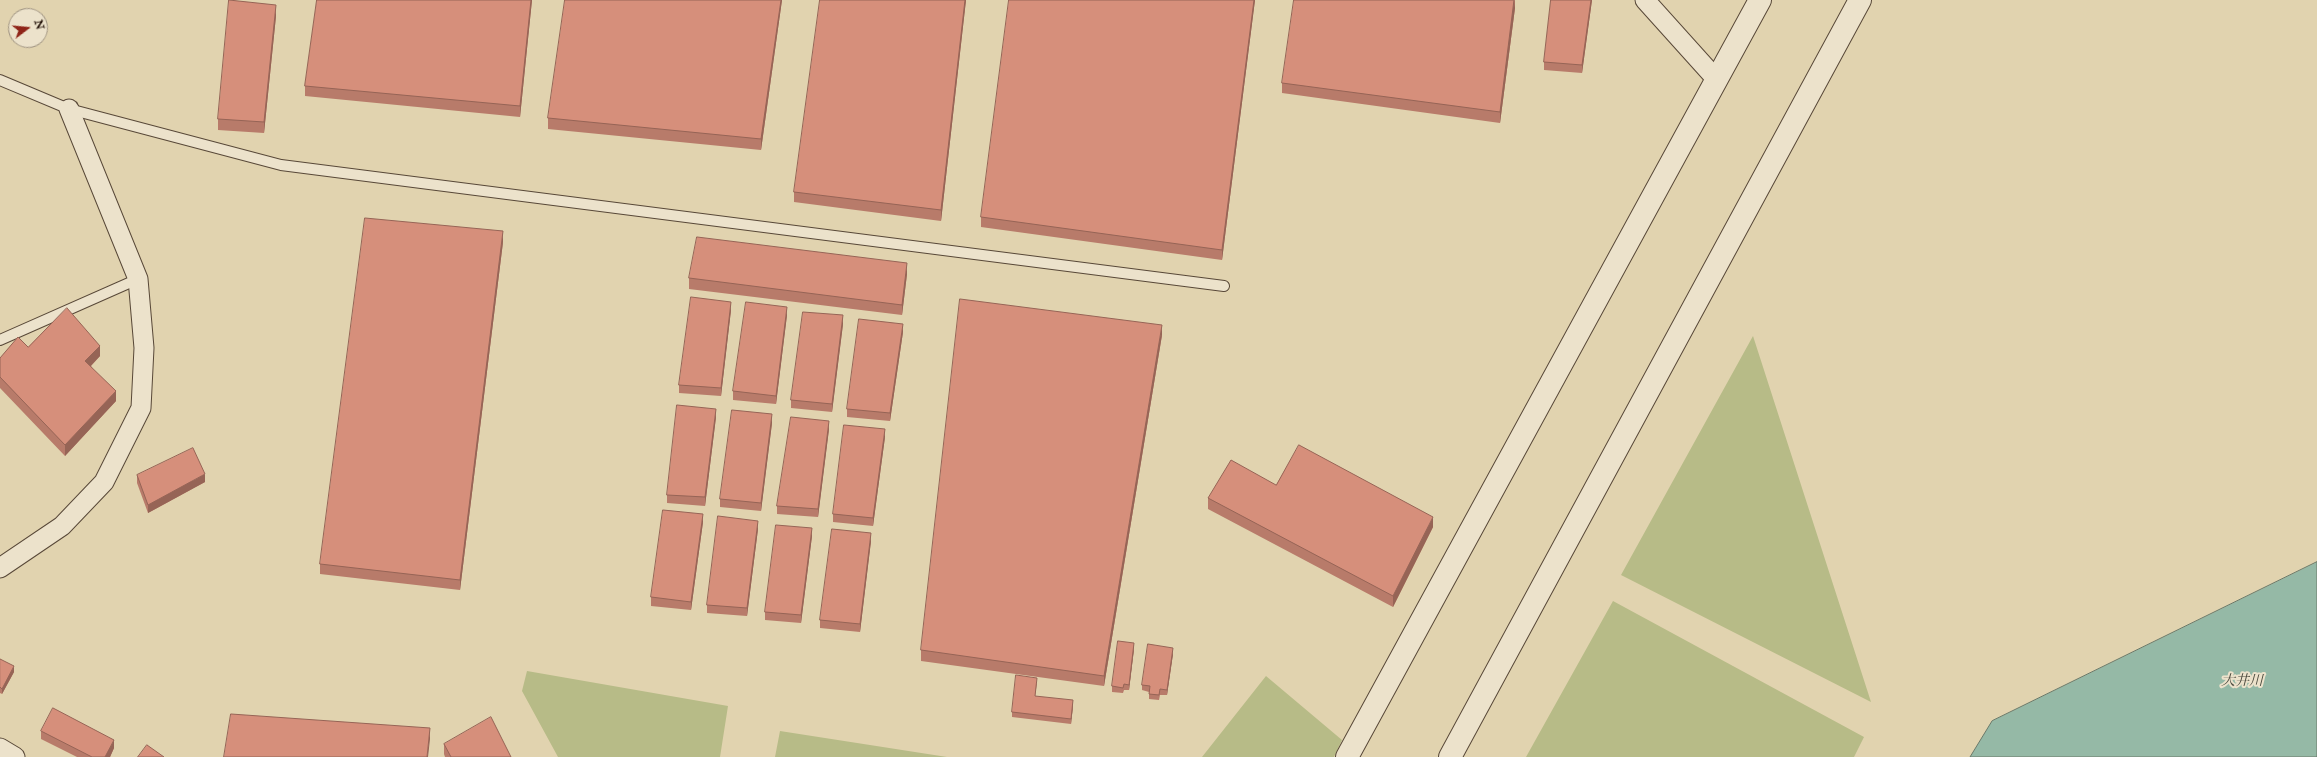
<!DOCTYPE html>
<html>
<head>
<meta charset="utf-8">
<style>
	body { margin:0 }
	#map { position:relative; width:2317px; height:757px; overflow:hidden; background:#e1d3af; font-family:"IM FELL Double Pica",serif }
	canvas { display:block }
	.north { position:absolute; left:8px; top:8px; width:40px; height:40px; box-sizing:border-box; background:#ece2cb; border:1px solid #9e9280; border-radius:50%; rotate:74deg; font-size:11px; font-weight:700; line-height:16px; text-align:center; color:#2a1910 }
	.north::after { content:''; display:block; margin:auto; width:14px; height:18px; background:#8f2418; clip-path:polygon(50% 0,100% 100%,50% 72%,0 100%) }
</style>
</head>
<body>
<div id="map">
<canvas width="2317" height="757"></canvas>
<div class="north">N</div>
</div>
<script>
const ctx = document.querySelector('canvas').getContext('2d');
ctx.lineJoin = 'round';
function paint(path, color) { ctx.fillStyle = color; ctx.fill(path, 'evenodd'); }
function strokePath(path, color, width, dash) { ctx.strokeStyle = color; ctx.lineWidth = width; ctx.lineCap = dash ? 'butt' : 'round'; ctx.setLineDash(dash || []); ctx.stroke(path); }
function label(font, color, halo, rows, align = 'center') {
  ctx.font = font + ' "IM FELL Double Pica","Noto Serif JP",serif'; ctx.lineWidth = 4; ctx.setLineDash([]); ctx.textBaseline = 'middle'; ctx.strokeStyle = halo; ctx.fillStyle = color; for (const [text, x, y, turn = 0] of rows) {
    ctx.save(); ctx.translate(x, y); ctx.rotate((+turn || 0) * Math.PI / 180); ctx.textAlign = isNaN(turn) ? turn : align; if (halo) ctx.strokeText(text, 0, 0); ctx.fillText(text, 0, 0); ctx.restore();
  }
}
paint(new Path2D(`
	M 1753,336 L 1871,702 L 1621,575 Z
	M 1613,601 L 1864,737 L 1854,757 L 1526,757 Z
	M 527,671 L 728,706 L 720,757 L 558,757 L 522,691 Z
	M 1266,676 L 1342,740 L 1334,757 L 1202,757 Z
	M 780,731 L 947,757 L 775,757 Z`), '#b7bb87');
const water = new Path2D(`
	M 2317,562 L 2317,757 L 1970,757 L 1992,721 Z`);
paint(water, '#95b9a6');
strokePath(water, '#6a796a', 1);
const service = new Path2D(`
	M 0,80 L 69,109 L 281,165 L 1224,286
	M 0,340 L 138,279`);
const minor = new Path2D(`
	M 1645,0 L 1717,80
	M 0,568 L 62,526 L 104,482 L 141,408 L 144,348 L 138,279 L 69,109
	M 0,748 L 15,757`);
const tertiary = new Path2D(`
	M 1347,757 L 1760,0
	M 1450,757 L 1860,0`);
strokePath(service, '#584838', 12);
strokePath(minor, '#584838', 21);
strokePath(tertiary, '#584838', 24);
strokePath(service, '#ece2cb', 10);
strokePath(minor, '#ece2cb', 19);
strokePath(tertiary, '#ece2cb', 22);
paint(new Path2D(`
	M 317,0 L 532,0 L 520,117 L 305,96 L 305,86 Z
	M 782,0 L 761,150 L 548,129 L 548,118 Z
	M 966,0 L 941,221 L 794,202 L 794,192 Z
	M 1255,0 L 1222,260 L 981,227 L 981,217 Z
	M 1515,0 L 1515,8 L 1500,123 L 1282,93 L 1282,83 Z
	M 1551,0 L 1592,0 L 1582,73 L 1544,70 L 1544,62 Z
	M 276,16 L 264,133 L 218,130 L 218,119 Z
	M 503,242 L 460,590 L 320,574 L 320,564 Z
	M 907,274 L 902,315 L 689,289 L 689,278 Z
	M 731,310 L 721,396 L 679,393 L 679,385 Z
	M 787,315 L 776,404 L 733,400 L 733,391 Z
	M 843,324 L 832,412 L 791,408 L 791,400 Z
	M 903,332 L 890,421 L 847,417 L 847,409 Z
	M 1162,335 L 1104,686 L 921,661 L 921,650 Z
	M 28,347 L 100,356 L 91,366 L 116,401 L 65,456 L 0,388 L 0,358 Z
	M 716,417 L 705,506 L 667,503 L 667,495 Z
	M 772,423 L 761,511 L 720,507 L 720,499 Z
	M 829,429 L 818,517 L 777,514 L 777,506 Z
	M 885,437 L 873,526 L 833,522 L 833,514 Z
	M 137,475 L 205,482 L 148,513 L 137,483 Z
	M 1276,485 L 1433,527 L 1393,607 L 1208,509 L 1208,498 Z
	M 703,522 L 691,610 L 651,606 L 651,597 Z
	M 758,529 L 747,616 L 707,613 L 707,605 Z
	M 812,536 L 801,623 L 765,620 L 765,612 Z
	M 871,541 L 860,632 L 820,628 L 820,620 Z
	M 1134,649 L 1129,690 L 1124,690 L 1123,693 L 1112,692 L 1112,686 Z
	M 1173,654 L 1167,695 L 1160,695 L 1159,700 L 1149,699 L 1149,692 L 1142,690 L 1142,685 Z
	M 0,659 L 14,672 L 2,694 L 0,693 Z
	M 1037,683 L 1035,696 L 1073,706 L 1071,724 L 1012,717 L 1012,712 Z
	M 41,731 L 114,748 L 110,757 L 77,757 L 41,739 Z
	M 444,744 L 511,757 L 445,757 L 444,754 Z`), '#b87b6a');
paint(new Path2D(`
	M 531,0 L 532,0 L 520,117 L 520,106 Z
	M 781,0 L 782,0 L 761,150 L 761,139 Z
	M 965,0 L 966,0 L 941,221 L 941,210 Z
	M 1254,0 L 1255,0 L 1222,260 L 1222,250 Z
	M 1514,0 L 1515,8 L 1500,123 L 1500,112 Z
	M 1591,0 L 1592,0 L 1582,73 L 1582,65 Z
	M 276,5 L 276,16 L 264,133 L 264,122 Z
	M 503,231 L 503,242 L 460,590 L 460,580 Z
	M 907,263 L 907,274 L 902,315 L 902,305 Z
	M 731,302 L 731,310 L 721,396 L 721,388 Z
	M 787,307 L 787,315 L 776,404 L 776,396 Z
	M 843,315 L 843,324 L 832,412 L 832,404 Z
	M 903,324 L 903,332 L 890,421 L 890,413 Z
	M 1162,325 L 1162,335 L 1104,686 L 1104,676 Z
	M 100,346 L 100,356 L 85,372 L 85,361 Z
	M 116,391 L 116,401 L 65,456 L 65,445 Z
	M 716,409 L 716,417 L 705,506 L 705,497 Z
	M 772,414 L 772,423 L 761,511 L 761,503 Z
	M 829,421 L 829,429 L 818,517 L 818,509 Z
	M 885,429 L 885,437 L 873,526 L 873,518 Z
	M 205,474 L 205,482 L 148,513 L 148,505 Z
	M 703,514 L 703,522 L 691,610 L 691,602 Z
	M 1433,517 L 1433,527 L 1393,607 L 1393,596 Z
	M 758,521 L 758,529 L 747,616 L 747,608 Z
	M 812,528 L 812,536 L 801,623 L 801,615 Z
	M 871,533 L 871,541 L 860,632 L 860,624 Z
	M 1134,643 L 1134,649 L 1129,690 L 1129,685 Z
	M 1173,648 L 1173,654 L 1167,695 L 1167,690 Z
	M 14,666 L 14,672 L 2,694 L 2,689 Z
	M 1073,700 L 1073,706 L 1071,724 L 1071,719 Z
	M 430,728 L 430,739 L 428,757 L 427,757 Z
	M 114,740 L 114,748 L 110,757 L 105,757 Z`), '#966456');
const building = new Path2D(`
	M 229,0 L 276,5 L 264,122 L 218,119 Z
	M 317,0 L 531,0 L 520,106 L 305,86 Z
	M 565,0 L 781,0 L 761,139 L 548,118 Z
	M 820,0 L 965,0 L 941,210 L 794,192 Z
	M 1009,0 L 1254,0 L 1222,250 L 981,217 Z
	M 1294,0 L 1514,0 L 1500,112 L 1282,83 Z
	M 1551,0 L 1591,0 L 1582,65 L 1544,62 Z
	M 365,218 L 503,231 L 460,580 L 320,564 Z
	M 697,237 L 907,263 L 902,305 L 689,278 Z
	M 691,297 L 731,302 L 721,388 L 679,385 Z
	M 960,299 L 1162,325 L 1104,676 L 921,650 Z
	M 746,302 L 787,307 L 776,396 L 733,391 Z
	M 67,308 L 100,346 L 85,361 L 116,391 L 65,445 L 0,377 L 0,358 L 18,337 L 28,347 Z
	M 803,312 L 843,315 L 832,404 L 791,400 Z
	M 859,319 L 903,324 L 890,413 L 847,409 Z
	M 677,405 L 716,409 L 705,497 L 667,495 Z
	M 732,410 L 772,414 L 761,503 L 720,499 Z
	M 791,417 L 829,421 L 818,509 L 777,506 Z
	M 844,425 L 885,429 L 873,518 L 833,514 Z
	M 1299,445 L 1433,517 L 1393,596 L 1208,498 L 1231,460 L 1276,485 Z
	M 193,448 L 205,474 L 148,505 L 137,475 Z
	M 663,510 L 703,514 L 691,602 L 651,597 Z
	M 718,516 L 758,521 L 747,608 L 707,605 Z
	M 776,525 L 812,528 L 801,615 L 765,612 Z
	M 832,529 L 871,533 L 860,624 L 820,620 Z
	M 1118,641 L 1134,643 L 1129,685 L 1124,684 L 1123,688 L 1112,686 Z
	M 1148,644 L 1173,648 L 1167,690 L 1160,689 L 1159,695 L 1149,694 L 1150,686 L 1142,685 Z
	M 0,659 L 14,666 L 2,689 L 0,687 Z
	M 1016,675 L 1037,678 L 1035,696 L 1073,700 L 1071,719 L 1012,712 Z
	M 53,708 L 114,740 L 105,757 L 92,757 L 41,731 Z
	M 231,714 L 430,728 L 427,757 L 224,757 Z
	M 491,717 L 511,757 L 451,757 L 444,744 Z
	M 147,745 L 164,757 L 138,757 Z`);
paint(building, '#d68f7b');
strokePath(building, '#966456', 1);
label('italic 14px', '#4a493d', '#ece2cb', [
	["大井川",2242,682]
]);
</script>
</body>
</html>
